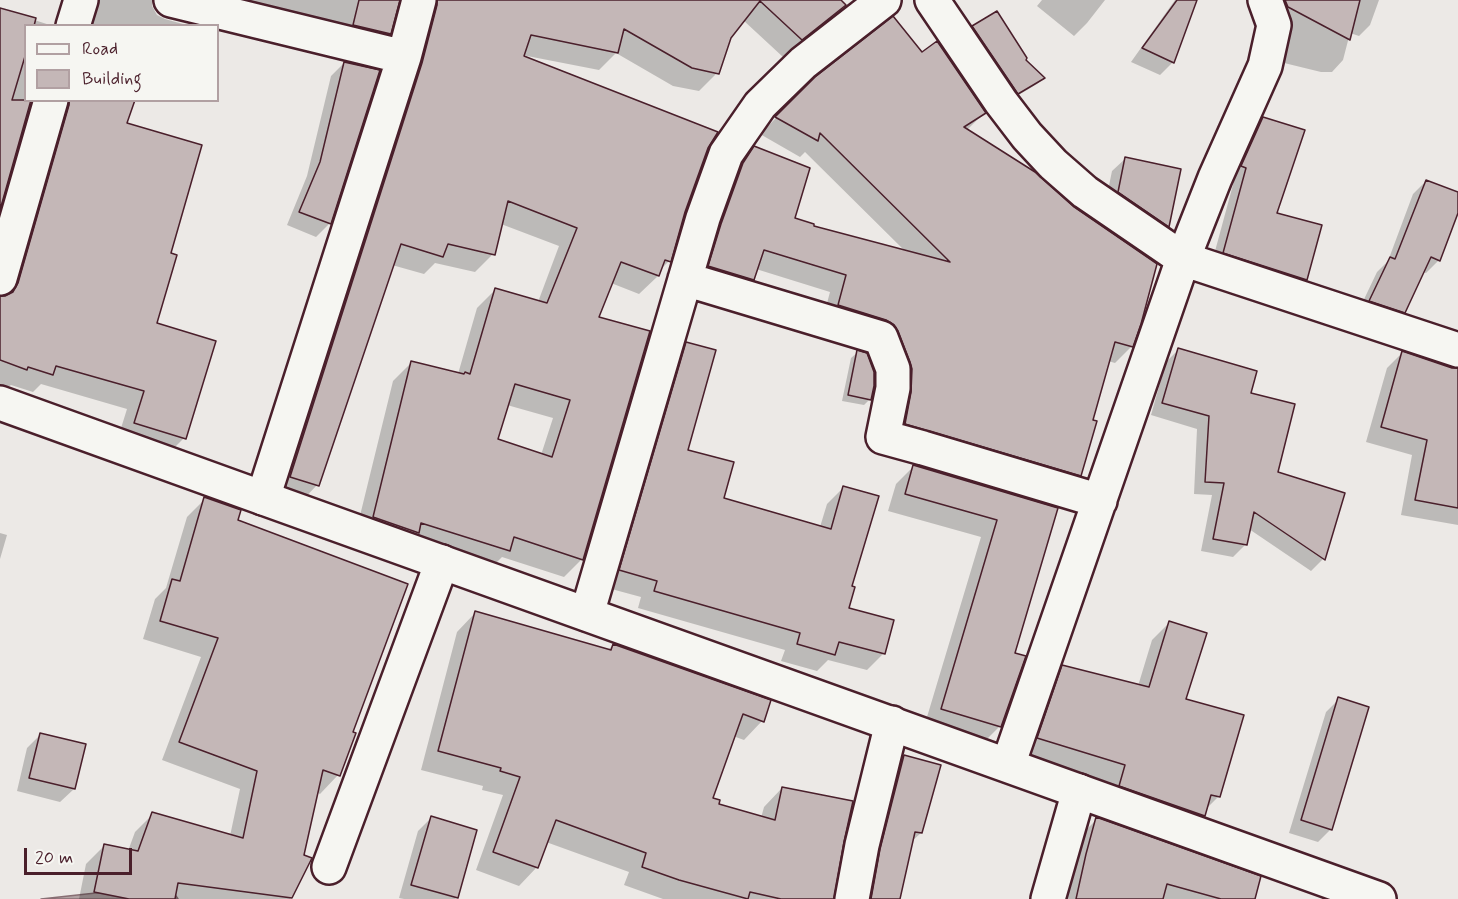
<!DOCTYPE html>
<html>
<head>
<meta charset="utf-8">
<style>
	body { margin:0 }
	#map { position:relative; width:1458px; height:899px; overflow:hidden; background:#ece9e6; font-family:Mynerve,sans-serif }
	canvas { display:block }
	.legend { position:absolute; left:24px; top:24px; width:195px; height:78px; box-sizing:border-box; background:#f6f6f2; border:2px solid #b1a0a2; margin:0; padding:8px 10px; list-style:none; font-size:18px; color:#4a1f2b }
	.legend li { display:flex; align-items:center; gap:12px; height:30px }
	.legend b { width:30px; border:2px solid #b1a0a2 }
	.scale { position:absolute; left:24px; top:848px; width:108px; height:27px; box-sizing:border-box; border:3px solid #4a1f2b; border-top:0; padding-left:8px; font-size:18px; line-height:21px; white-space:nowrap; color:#4a1f2b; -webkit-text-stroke:4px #f6f6f2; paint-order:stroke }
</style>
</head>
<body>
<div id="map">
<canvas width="1458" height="899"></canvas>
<ul class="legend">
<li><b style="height:8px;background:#f6f6f2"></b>Road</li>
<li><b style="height:16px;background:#c4b7b7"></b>Building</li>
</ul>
<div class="scale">20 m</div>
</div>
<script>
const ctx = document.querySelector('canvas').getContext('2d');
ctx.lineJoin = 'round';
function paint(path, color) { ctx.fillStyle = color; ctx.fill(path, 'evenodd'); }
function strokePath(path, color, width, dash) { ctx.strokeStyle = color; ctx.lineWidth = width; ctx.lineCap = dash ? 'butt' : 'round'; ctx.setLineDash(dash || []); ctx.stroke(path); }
const water = new Path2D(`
	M 123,890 L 176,896 L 178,899 L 41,899 Z`);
paint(water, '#b1a2a3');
strokePath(water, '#886e73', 1.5);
paint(new Path2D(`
	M 87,0 L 152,0 L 152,6 L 157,15 L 165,19 L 190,26 L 81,26 Z
	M 159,0 L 398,0 L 389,34 L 371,52 L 340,27 L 249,1 L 241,10 Z
	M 406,0 L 839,0 L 844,5 L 826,23 L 783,57 L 743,20 L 730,37 L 717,73 L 699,91 L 673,86 L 616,53 L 599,70 L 522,55 L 522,56 L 707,147 L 684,211 L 669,261 L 659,271 L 658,276 L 639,294 L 611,283 L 597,318 L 582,559 L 564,577 L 502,557 L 490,569 L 355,536 L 393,381 L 412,362 L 458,374 L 477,308 L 495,290 L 538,302 L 559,246 L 501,224 L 493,254 L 475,272 L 435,263 L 424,274 L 392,265 L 317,485 L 299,504 L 272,495 ZM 507,405 L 553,418 L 541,455 L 496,440 Z
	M 1042,0 L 1105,0 L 1087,23 L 1074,36 L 1037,6 Z
	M 1175,0 L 1195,0 L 1173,62 L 1160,75 L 1131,62 Z
	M 1268,0 L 1379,0 L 1370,25 L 1359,36 L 1350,33 L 1343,60 L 1332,72 L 1321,72 L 1280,62 Z
	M 0,9 L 53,26 L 26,26 L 26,100 L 0,204 Z
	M 973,27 L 1043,78 L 1037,84 L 1012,99 L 967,33 Z
	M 921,54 L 984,113 L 967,130 L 1139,323 L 1131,347 L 1115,363 L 1108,361 L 1091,421 L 1080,475 L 1063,492 L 889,440 L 882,348 L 822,322 L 830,292 L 756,269 L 753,280 L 736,296 L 693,283 L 738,165 L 755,148 L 793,219 L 812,228 L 907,253 L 805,152 L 800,157 L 760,134 L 816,78 Z
	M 344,63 L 378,72 L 329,224 L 316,237 L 287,225 L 307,176 L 331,76 Z
	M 39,100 L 133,100 L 125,124 L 169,254 L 155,324 L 184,438 L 166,456 L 117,441 L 127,409 L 41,384 L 33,392 L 11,385 L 8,387 L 0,385 L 0,298 L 2,298 L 51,124 Z
	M 1263,119 L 1276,214 L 1306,279 L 1293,293 L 1211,266 L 1234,181 L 1229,179 L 1250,132 Z
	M 1126,158 L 1168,226 L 1155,239 L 1105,205 L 1112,171 Z
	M 1426,181 L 1458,194 L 1458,209 L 1439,260 L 1426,273 L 1423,272 L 1404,312 L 1391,325 L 1357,314 L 1377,272 L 1388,261 L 1413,194 Z
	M 687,343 L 686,451 L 722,499 L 820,527 L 827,504 L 844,487 L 850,587 L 847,609 L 884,653 L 867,670 L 828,660 L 817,671 L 781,661 L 785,650 L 638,608 L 641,597 L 604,587 L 670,360 Z
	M 1178,350 L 1249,394 L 1276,473 L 1323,559 L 1311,571 L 1249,529 L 1246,544 L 1233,557 L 1201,551 L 1212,495 L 1194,494 L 1197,429 L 1151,415 L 1166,362 Z
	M 858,352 L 870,399 L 864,405 L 842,401 L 851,358 Z
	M 1402,353 L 1452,369 L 1458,370 L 1458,525 L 1401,515 L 1412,455 L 1366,442 L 1387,368 Z
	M 914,466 L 1056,509 L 1013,654 L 1000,726 L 982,744 L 924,727 L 981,537 L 888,511 L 896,484 Z
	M 205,499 L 236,521 L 351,733 L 338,775 L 320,794 L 316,792 L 302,856 L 310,859 L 290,899 L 79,899 L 86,864 L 104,846 L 128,851 L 135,832 L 153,814 L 230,836 L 240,789 L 162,760 L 201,657 L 143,639 L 155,599 L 166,588 L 187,517 Z
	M 0,533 L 7,535 L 0,559 Z
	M 475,613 L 608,650 L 613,645 L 762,721 L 744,740 L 733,736 L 711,799 L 717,805 L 761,818 L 764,807 L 782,788 L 832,899 L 663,899 L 624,885 L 629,872 L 546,842 L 537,867 L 519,886 L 476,870 L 503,795 L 482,790 L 483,786 L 421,770 L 457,632 Z
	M 1169,623 L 1185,700 L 1219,796 L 1204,811 L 1203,816 L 1186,833 L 1103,803 L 1109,782 L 1022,756 L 1046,684 L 1063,667 L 1138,686 L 1152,640 Z
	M 1339,699 L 1331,829 L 1318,842 L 1289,833 L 1326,712 Z
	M 40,735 L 84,745 L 74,789 L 60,802 L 17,791 L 27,748 Z
	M 904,756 L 921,833 L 912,841 L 899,899 L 857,899 L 885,775 Z
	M 431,818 L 475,831 L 456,898 L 455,899 L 404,899 L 399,898 L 418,831 Z
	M 1097,819 L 1253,899 L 1067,899 L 1084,832 Z`), '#0003');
const building = new Path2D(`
	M 359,0 L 400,0 L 391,34 L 353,25 Z
	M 437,0 L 841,0 L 846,5 L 802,40 L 760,1 L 731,38 L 719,74 L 692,68 L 624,29 L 618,53 L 531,35 L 524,56 L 718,132 L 708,148 L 685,212 L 671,262 L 665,260 L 659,276 L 621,262 L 599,317 L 650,331 L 583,560 L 514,537 L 510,551 L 421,523 L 419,533 L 373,517 L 411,361 L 464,374 L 465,372 L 470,374 L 495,288 L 547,303 L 577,228 L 508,201 L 495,255 L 448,244 L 443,257 L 401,244 L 319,486 L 290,477 L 422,63 L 437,5 ZM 515,384 L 570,400 L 552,457 L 498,439 Z
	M 1177,0 L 1197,0 L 1174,63 L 1142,48 Z
	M 1285,0 L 1360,0 L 1350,40 L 1288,7 Z
	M 0,8 L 36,18 L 34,26 L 26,26 L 26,53 L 12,100 L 31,100 L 0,210 Z
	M 997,11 L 1027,58 L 1026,60 L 1045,78 L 1018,94 L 972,26 Z
	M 893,16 L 922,52 L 937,41 L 986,113 L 964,127 L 1035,172 L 1074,207 L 1157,264 L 1141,324 L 1133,347 L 1115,342 L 1093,420 L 1097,421 L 1081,476 L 905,424 L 911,392 L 912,369 L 910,362 L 898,331 L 894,325 L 886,320 L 838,305 L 846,275 L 764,250 L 754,280 L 708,266 L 721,224 L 743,163 L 754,146 L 810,168 L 795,218 L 814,224 L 814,226 L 950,262 L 820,133 L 818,141 L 775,117 L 815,77 Z
	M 344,62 L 380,70 L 331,224 L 299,212 L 320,162 Z
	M 69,100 L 135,100 L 127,123 L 202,145 L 171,253 L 177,255 L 157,323 L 216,341 L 186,439 L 134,423 L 144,391 L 56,366 L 53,375 L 28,367 L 27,370 L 0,360 L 0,296 L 5,296 L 13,292 L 18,283 L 69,105 Z
	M 1263,117 L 1305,130 L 1277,213 L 1322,225 L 1307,280 L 1223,253 L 1246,168 L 1241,166 Z
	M 1125,157 L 1181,169 L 1169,227 L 1118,192 Z
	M 1426,180 L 1458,192 L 1458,213 L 1440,261 L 1431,257 L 1405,313 L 1369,301 L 1390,257 L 1395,259 Z
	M 686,342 L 716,350 L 688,450 L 734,462 L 724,498 L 831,529 L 843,486 L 879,496 L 852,586 L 855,587 L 849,608 L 894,620 L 885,654 L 839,642 L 835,655 L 797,644 L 800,633 L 654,591 L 657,581 L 619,570 Z
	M 1178,348 L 1257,371 L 1251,393 L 1295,404 L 1278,472 L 1345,493 L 1325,560 L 1254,512 L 1247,545 L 1213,539 L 1224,483 L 1205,482 L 1209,416 L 1162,403 Z
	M 857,350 L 867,353 L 874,372 L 874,386 L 871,400 L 848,395 Z
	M 1402,351 L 1452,368 L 1458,368 L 1458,508 L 1415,500 L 1427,440 L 1381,427 Z
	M 913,465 L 1058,508 L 1015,653 L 1026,656 L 1001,727 L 941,709 L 997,520 L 905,494 Z
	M 204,497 L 241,510 L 238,520 L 408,584 L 353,732 L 356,733 L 340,776 L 323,770 L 304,855 L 312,858 L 292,898 L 178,883 L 175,899 L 129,899 L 94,892 L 104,844 L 138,851 L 152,812 L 243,838 L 257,771 L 179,742 L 218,638 L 160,621 L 172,579 L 180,581 Z
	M 475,611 L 611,650 L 613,644 L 771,700 L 764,722 L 743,714 L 713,798 L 720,800 L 719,804 L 775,820 L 782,787 L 853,801 L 844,842 L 834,899 L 781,899 L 750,892 L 748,899 L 679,880 L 642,867 L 646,853 L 556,820 L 538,868 L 493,852 L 520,777 L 500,771 L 501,768 L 438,751 Z
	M 1169,621 L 1207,633 L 1186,699 L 1244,715 L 1220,797 L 1211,795 L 1205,816 L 1119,786 L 1125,765 L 1037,738 L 1062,665 L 1149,687 Z
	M 1338,697 L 1369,707 L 1332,830 L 1301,820 Z
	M 40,733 L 86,744 L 75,789 L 29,778 Z
	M 904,755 L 941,765 L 922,833 L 915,832 L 900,899 L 871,899 L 880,849 Z
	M 431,816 L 477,830 L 458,898 L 411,885 Z
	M 1096,817 L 1261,876 L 1255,899 L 1221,899 L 1167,884 L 1163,899 L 1076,899 L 1086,854 Z`);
paint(building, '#c4b7b7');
strokePath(building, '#4a1f2b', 1.5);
const minor = new Path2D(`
	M 171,0 L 404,57 L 263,498
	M 932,0 L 1001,102 L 1027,136 L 1053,164 L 1085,192 L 1183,259 L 1458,350
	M 73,26 L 81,0
	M 404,57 L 419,0
	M 0,278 L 51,100
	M 685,279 L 881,338 L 893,369 L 893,388 L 883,437 L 923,448 L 1100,501
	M 587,614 L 703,218 L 726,154 L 760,105 L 803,63 L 884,0
	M 1008,765 L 1183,259 L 1215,178 L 1265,66 L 1274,25 L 1265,0
	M 329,867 L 442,562
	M 852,899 L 862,845 L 892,723
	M 1048,899 L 1079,791`);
const tertiary = new Path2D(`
	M 0,403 L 263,498 L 1379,899`);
strokePath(minor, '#4a1f2b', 38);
strokePath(tertiary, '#4a1f2b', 38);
strokePath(minor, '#f6f6f2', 33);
strokePath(tertiary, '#f6f6f2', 33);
</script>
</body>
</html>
